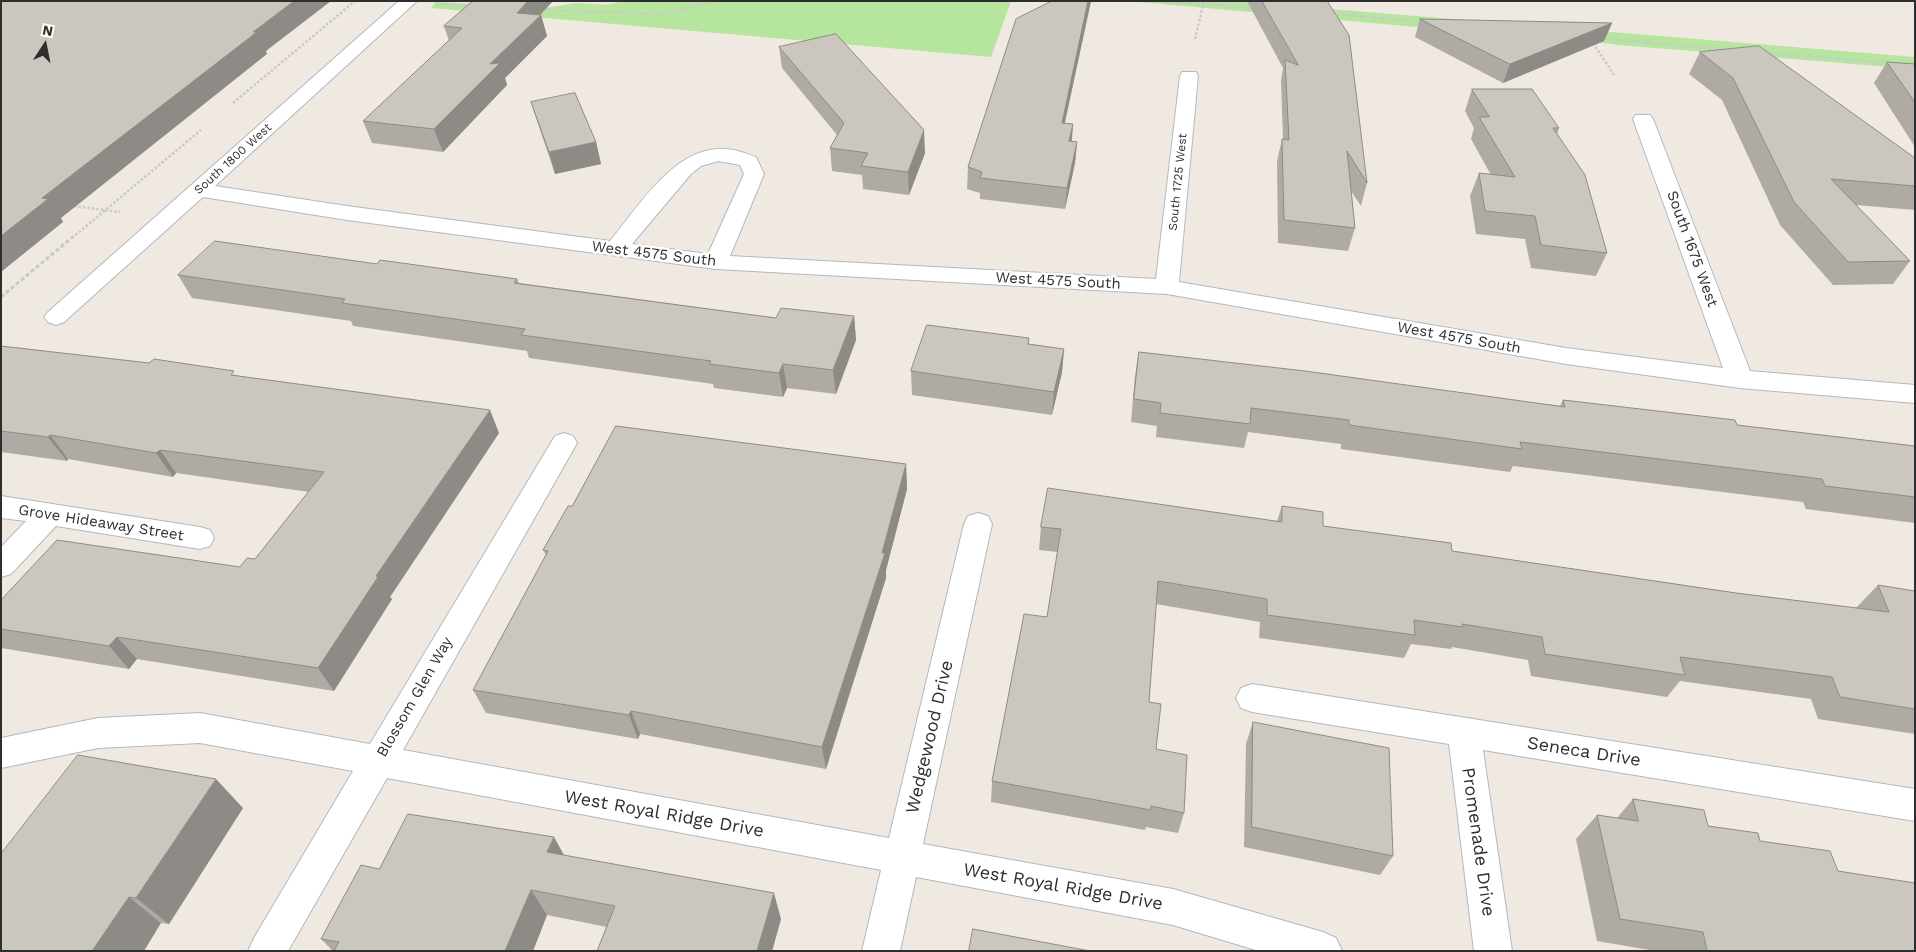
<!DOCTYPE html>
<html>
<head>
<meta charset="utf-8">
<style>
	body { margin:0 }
	#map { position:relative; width:1916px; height:952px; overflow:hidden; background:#efe9e1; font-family:"Work Sans",sans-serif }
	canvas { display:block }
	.frame { position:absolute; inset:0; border:2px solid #2e2e2e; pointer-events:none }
	.north { position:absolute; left:20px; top:20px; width:50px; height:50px; -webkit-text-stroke:4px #fff; paint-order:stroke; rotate:11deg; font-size:14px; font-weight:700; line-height:20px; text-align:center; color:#2e2e2e }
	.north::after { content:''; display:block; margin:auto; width:18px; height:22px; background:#2e2e2e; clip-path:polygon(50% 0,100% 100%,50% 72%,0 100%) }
</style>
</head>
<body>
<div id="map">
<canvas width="1916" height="952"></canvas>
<div class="frame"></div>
<div class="north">N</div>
</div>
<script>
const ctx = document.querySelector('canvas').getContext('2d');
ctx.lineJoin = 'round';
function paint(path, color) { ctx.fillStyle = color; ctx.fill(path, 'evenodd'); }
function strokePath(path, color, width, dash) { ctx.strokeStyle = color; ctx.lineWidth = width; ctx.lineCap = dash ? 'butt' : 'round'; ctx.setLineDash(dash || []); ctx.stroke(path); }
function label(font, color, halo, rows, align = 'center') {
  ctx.font = font + ' "Work Sans",sans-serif'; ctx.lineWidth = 5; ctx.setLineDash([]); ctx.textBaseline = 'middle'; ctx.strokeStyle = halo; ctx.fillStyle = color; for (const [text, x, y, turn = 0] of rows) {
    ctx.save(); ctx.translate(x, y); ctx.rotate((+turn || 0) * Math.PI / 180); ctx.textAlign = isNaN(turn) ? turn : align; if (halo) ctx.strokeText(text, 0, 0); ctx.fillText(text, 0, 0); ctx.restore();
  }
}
paint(new Path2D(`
	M 624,1 L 1011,1 L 991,57 L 431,8 L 436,2 L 545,8 L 576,3 L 606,5 Z
	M 1128,1 L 1234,1 L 1915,57 L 1915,69 L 1618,45 L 1485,28 L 1428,28 Z`), '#b6e59e');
const minor = new Path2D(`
	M 399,1 L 417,1 L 215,186 L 347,206 L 610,241 C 637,209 672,150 719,149 C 732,148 744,153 756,157 L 764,174 L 730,256 L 1156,279 L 1180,76 L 1182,72 L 1196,72 L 1198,76 L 1179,282 L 1566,348 L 1723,368 L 1633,119 L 1636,115 L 1650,115 L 1653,119 L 1750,371 L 1915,385 L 1915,403 L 1740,388 L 1566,364 L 1167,294 L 716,269 L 347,220 L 203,197 L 64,322 L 56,325 L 48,322 L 44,317 L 48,312 ZM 718,161 L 740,165 L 744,174 L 708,254 L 632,244 L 691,174 L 701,166 Z
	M 564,433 L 573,436 L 577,443 L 403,750 L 889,838 L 964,524 L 968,516 L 978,513 L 988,516 L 992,524 L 923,844 L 1173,889 L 1323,932 L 1336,938 L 1342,951 L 1259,951 L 1173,925 L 916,877 L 900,951 L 862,951 L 881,870 L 387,778 L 288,951 L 248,951 L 254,938 L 353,771 L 200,743 L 98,748 L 1,768 L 1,738 L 98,718 L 200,713 L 370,744 L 555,436 Z
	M 1,496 L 200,527 L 210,530 L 214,538 L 210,546 L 200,549 L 56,526 L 11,574 L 1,577 L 1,547 L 26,521 L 1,518 Z
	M 1252,684 L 1915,789 L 1915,821 L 1483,750 L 1512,951 L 1474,951 L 1449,744 L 1252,712 L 1241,708 L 1236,698 L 1241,688 Z`);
strokePath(minor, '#b4b7c1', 2);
strokePath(new Path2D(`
	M 1162,1 L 1254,8
	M 442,4 L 471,6
	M 542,10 L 664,14 L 714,1
	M 1333,14 L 1424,22
	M 1601,38 L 1727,50
	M 1195,39 L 1204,1
	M 1593,43 L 1614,75
	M 1766,53 L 1889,63
	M 233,103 L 355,1
	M 74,206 L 120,212
	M 72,238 L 201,130`), '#c9c9c9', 2.5, [2.5, 2]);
strokePath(new Path2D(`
	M 1,297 L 74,236`), '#c9c9c9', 3, [4, 2.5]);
paint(minor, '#fff');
paint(new Path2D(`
	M 473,1 L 553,1 L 540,15 L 541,15 L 547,36 L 505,78 L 507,85 L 443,152 L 372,143 L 363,121 L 449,41 L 444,26 Z
	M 1091,1 L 1065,123 L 1073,124 L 1072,141 L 1077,142 L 1075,163 L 1065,209 L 980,199 L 980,193 L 967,189 L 968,167 Z
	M 1247,1 L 1327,1 L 1367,183 L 1361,206 L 1351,191 L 1355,228 L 1348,251 L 1278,243 L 1277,161 L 1282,139 L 1283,139 L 1281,81 L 1283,68 Z
	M 1420,19 L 1612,23 L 1604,41 L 1503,83 L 1415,37 Z
	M 779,47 L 925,153 L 909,195 L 863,189 L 862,175 L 832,171 L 830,148 L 837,135 L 782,68 Z
	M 1700,52 L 1915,158 L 1915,210 L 1856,205 L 1910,261 L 1893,284 L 1833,285 L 1780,225 L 1722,100 L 1689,74 Z
	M 1887,62 L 1915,64 L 1915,147 L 1874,83 Z
	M 1472,89 L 1559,128 L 1557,134 L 1607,253 L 1596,276 L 1531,268 L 1525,239 L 1476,234 L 1470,196 L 1479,173 L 1491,175 L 1471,139 L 1474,128 L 1465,111 Z
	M 531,102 L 596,142 L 601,164 L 555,174 L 538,124 Z
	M 377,264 L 517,279 L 519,283 L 776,318 L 854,316 L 856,340 L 836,394 L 787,388 L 783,397 L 714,388 L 713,384 L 529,358 L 527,351 L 353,326 L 351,321 L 192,298 L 178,275 Z
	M 1029,338 L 1029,344 L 1064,349 L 1062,372 L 1052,415 L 912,395 L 911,371 Z
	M 1,346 L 236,375 L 499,433 L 390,597 L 392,599 L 334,691 L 137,659 L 129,669 L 1,648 L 1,600 L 240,567 L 255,559 L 309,492 L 176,473 L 173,477 L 68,459 L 67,461 L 1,452 Z
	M 1139,352 L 1560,406 L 1563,400 L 1737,425 L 1915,446 L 1915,523 L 1806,509 L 1803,502 L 1513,466 L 1510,472 L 1341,449 L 1341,444 L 1248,432 L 1244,448 L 1156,437 L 1157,426 L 1131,422 L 1135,376 Z
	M 906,464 L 907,489 L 886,570 L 886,578 L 826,769 L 640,734 L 638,739 L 486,713 L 473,690 L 546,555 L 543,550 L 572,506 Z
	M 1282,506 L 1323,526 L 1452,551 L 1736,593 L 1856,608 L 1878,585 L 1915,591 L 1915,734 L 1818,719 L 1811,699 L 1680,681 L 1667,697 L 1531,676 L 1528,660 L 1452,647 L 1451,649 L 1411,644 L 1404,658 L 1259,638 L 1260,622 L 1156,604 L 1149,702 L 1156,749 L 1184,813 L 1178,833 L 1146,827 L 1145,830 L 991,802 L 992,781 L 1047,617 L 1058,552 L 1039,550 L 1041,527 L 1277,521 Z
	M 1253,722 L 1393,856 L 1380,875 L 1244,847 L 1246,744 Z
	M 1633,799 L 1708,826 L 1760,841 L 1838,871 L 1915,951 L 1655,951 L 1597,941 L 1576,839 L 1597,815 L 1617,818 Z
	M 243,808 L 169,924 L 161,923 L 1,951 Z
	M 564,855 L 781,919 L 772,951 L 597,951 L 607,927 L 547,915 L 533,951 L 333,951 L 321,939 L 379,869 Z`), '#afaba4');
paint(new Path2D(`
	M 294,1 L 331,1 L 266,51 L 267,54 L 61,218 L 63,222 L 1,272 L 1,236 L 42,198 L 253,32 Z
	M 528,1 L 553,1 L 527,29 L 541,15 L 547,36 L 505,78 L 507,85 L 443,152 L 434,129 L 490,64 L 517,13 Z
	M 1088,1 L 1091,1 L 1060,144 L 1062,123 Z
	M 1612,23 L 1604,41 L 1503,83 L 1510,64 Z
	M 1073,124 L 1071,145 L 1069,141 Z
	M 924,130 L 925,153 L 909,195 L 908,172 Z
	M 596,142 L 601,164 L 555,174 L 549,152 Z
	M 1077,142 L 1075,163 L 1065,209 L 1067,188 Z
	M 854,316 L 856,340 L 836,394 L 833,370 Z
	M 1064,349 L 1062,372 L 1052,415 L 1054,392 Z
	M 783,364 L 787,388 L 783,397 L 779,373 Z
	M 490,410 L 499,433 L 390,597 L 392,599 L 334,691 L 318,668 L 376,576 Z
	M 50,435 L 68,459 L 67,461 L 48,437 Z
	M 160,450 L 176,473 L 173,477 L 156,453 Z
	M 906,464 L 907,489 L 886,570 L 886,578 L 826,769 L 822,747 Z
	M 117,637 L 137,659 L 129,669 L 109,646 Z
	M 631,711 L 640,734 L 638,739 L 629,715 Z
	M 216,779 L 243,808 L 169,924 L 136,898 Z
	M 554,837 L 569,864 L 547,852 Z
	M 531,890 L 547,915 L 533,951 L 505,951 Z
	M 774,893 L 781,919 L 772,951 L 757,951 Z
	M 129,897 L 161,923 L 144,951 L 92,951 Z`), '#8e8b86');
const building = new Path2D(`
	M 1,1 L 294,1 L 253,32 L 257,32 L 42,198 L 48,199 L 1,236 Z
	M 473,1 L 528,1 L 517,13 L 541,15 L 490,64 L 500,63 L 434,129 L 363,121 L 462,28 L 444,26 Z
	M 1052,1 L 1088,1 L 1062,123 L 1073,124 L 1069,141 L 1077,142 L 1067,188 L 980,178 L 982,172 L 968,167 L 1016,19 Z
	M 1262,1 L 1327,1 L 1349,35 L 1367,183 L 1347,151 L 1355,228 L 1284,220 L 1282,139 L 1289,140 L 1285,60 L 1298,65 Z
	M 1420,19 L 1612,23 L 1510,64 Z
	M 836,34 L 924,130 L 908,172 L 861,166 L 868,153 L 830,148 L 844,123 L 779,47 Z
	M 1759,46 L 1915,158 L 1915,186 L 1831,179 L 1910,261 L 1848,262 L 1794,202 L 1733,78 L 1700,52 Z
	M 1887,62 L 1915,64 L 1915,102 Z
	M 1472,89 L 1532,89 L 1559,128 L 1553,128 L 1585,175 L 1607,253 L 1541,245 L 1535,216 L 1485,211 L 1479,173 L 1515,177 L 1479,117 L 1489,117 Z
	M 575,93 L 596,142 L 549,152 L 531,102 Z
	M 215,241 L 377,264 L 380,260 L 517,279 L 514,283 L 776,318 L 781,308 L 854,316 L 833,370 L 783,364 L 779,373 L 709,364 L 711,361 L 521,335 L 525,329 L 342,303 L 345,299 L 178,275 Z
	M 927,325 L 1029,338 L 1028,344 L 1064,349 L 1054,392 L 911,371 Z
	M 1,346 L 149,363 L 154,359 L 234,371 L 231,375 L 490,410 L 376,576 L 378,577 L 318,668 L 117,637 L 109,646 L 1,629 L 1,600 L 57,540 L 240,567 L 247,558 L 255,559 L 324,472 L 160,450 L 156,453 L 50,435 L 48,437 L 1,431 Z
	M 1139,352 L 1305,371 L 1565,407 L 1563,400 L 1735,420 L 1737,425 L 1915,446 L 1915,497 L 1825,486 L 1822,479 L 1520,442 L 1522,449 L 1349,425 L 1349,420 L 1251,408 L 1250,424 L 1160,413 L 1161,403 L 1134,399 Z
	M 616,426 L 906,464 L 882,553 L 885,553 L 822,747 L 631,711 L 629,715 L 473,690 L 548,551 L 543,550 L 568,506 L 572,506 Z
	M 1048,488 L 1282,522 L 1282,506 L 1323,512 L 1323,526 L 1451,543 L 1452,551 L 1736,593 L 1889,612 L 1878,585 L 1915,591 L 1915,709 L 1840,697 L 1832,677 L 1680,657 L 1685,675 L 1545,654 L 1542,637 L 1462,624 L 1463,627 L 1414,620 L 1415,635 L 1267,615 L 1267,599 L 1158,581 L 1149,702 L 1161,704 L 1156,749 L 1187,755 L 1184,813 L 1151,806 L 1151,810 L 992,781 L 1024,614 L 1047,617 L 1061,529 L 1041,527 Z
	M 1253,722 L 1389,748 L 1393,856 L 1252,827 Z
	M 78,755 L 216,779 L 136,898 L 129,897 L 92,951 L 1,951 L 1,854 Z
	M 1633,799 L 1704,810 L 1708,826 L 1758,833 L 1760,841 L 1830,851 L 1838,871 L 1915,883 L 1915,951 L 1707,951 L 1703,932 L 1620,919 L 1597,815 L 1638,821 Z
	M 408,814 L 554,837 L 547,852 L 774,893 L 757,951 L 597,951 L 615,906 L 531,890 L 505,951 L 334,951 L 339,942 L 321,939 L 361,865 L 379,869 Z
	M 973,929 L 1090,951 L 969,951 Z`);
paint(building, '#cbc7bf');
strokePath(building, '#8e8b86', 1);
label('12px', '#2e2e2e', '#fff', [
	["South 1800 West",233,159,-42],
	["South 1725 West",1178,182,-84]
]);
label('15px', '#2e2e2e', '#fff', [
	["South 1675 West",1692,249,70],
	["West 4575 South",654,254,7],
	["West 4575 South",1058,281,3],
	["West 4575 South",1459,338,10],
	["Grove Hideaway Street",101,523,9],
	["Blossom Glen Way",415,697,-60]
]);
label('18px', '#2e2e2e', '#fff', [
	["Wedgewood Drive",930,737,-77],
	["Seneca Drive",1584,752,9],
	["West Royal Ridge Drive",664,814,10],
	["Promenade Drive",1478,842,82],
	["West Royal Ridge Drive",1063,887,10]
]);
</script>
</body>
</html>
